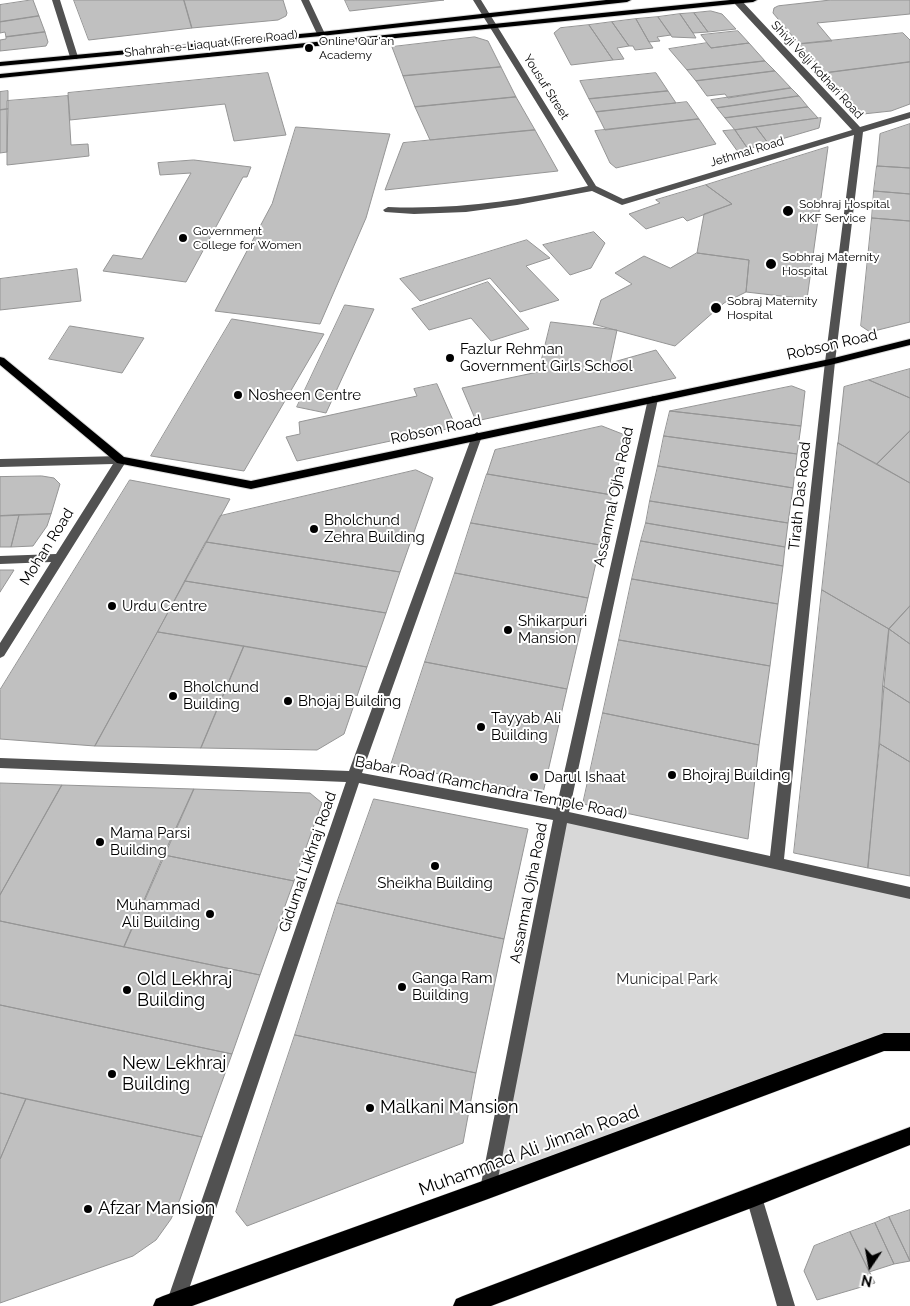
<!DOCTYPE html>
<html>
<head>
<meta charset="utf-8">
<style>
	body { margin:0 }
	#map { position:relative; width:910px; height:1306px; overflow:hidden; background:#fff; font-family:Raleway,sans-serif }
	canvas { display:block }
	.north { position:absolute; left:845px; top:1241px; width:50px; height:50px; -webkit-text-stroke:4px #fff; paint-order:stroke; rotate:192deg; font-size:14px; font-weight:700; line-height:20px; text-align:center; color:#000 }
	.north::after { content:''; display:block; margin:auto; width:18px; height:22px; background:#000; clip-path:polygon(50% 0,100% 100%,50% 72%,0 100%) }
</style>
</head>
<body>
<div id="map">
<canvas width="910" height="1306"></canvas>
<div class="north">N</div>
</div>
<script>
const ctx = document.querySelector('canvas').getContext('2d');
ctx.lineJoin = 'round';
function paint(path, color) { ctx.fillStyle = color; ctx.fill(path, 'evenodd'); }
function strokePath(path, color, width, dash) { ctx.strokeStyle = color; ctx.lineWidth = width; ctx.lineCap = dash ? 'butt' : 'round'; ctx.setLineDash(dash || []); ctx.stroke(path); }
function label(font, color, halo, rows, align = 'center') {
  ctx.font = font + ' Raleway,sans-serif'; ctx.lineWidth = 4; ctx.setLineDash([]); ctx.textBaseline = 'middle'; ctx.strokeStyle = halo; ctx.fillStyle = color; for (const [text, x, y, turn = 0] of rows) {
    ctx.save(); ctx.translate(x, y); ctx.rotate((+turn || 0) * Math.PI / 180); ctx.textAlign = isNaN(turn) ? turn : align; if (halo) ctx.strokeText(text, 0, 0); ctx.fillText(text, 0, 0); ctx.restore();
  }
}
paint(new Path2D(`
	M 561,816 L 910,893 L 910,1042 L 488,1189 Z`), '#d8d8d8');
const building = new Path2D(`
	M 33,0 L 39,16 L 0,22 L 0,5 Z
	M 74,0 L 184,0 L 192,28 L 89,40 Z
	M 184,0 L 283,0 L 287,13 L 286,16 L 278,20 L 192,28 Z
	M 345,0 L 444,0 L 350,11 Z
	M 831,0 L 910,0 L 910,14 L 817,23 L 832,41 L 799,44 L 773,13 L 774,8 L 778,6 Z
	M 711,11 L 722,14 L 736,29 L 708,32 L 694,13 Z
	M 694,13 L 708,32 L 693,33 L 680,14 Z
	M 680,14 L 693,33 L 696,38 L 672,37 L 658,17 Z
	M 39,16 L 45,32 L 6,37 L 5,32 L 0,33 L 0,22 Z
	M 658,17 L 671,35 L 657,37 L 660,41 L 649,42 L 636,19 Z
	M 636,19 L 649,42 L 653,48 L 635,50 L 633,46 L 629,46 L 612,22 Z
	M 612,22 L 629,46 L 617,48 L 624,59 L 613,60 L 589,25 Z
	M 589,25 L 613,60 L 571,65 L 554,33 L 560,28 Z
	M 738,31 L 749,43 L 711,48 L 701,35 Z
	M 45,32 L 48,42 L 46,46 L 0,51 L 0,40 L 6,39 L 6,37 Z
	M 903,33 L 910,40 L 910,62 L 825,73 L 799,44 Z
	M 475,37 L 488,41 L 501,67 L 403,76 L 392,47 Z
	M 707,43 L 711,48 L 749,43 L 765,61 L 687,70 L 669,49 Z
	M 765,61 L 775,71 L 696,81 L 687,70 Z
	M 910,62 L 910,104 L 891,111 L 863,114 L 825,73 Z
	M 501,67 L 516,97 L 415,107 L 403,76 Z
	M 775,71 L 791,88 L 728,98 L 725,94 L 707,96 L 696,81 Z
	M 268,73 L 286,135 L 234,141 L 225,104 L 70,120 L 68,93 Z
	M 656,73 L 668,91 L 589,99 L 580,81 Z
	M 791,88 L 799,96 L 717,108 L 711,100 Z
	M 8,91 L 8,109 L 0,110 L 0,92 Z
	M 668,91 L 676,103 L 596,112 L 589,99 Z
	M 68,96 L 71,145 L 88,144 L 89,156 L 7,165 L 7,101 Z
	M 799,96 L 808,107 L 725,118 L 717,108 Z
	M 516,97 L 535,130 L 430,140 L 415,107 Z
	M 687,102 L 699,119 L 605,130 L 596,112 Z
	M 808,107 L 818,118 L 735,130 L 725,118 Z
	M 8,109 L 7,152 L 0,153 L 0,110 Z
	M 821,118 L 819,128 L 768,143 L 756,127 Z
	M 699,119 L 716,144 L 616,168 L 610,163 L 595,131 Z
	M 910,124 L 910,168 L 877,166 L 880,134 Z
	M 296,127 L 390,134 L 366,218 L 320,324 L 215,311 L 272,204 Z
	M 756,127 L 768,143 L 748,149 L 735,130 Z
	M 535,130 L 558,171 L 385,190 L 403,143 Z
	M 735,130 L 748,149 L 738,152 L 723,131 Z
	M 828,147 L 807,299 L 746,292 L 749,260 L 697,253 L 704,214 L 732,204 L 706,185 Z
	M 194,160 L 251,167 L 247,177 L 243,177 L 186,282 L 103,271 L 113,255 L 142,259 L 191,173 L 160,175 L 158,163 Z
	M 877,166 L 910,168 L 910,194 L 874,191 Z
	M 706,185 L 732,204 L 687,221 L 683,217 L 646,229 L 629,214 L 660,203 L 656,200 Z
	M 874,191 L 910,194 L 910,221 L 872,218 Z
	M 872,218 L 910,221 L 910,322 L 870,332 L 861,326 Z
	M 594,232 L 605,243 L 591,268 L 570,275 L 543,245 Z
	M 527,240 L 550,258 L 526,266 L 559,300 L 520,312 L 490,278 L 420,301 L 400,279 Z
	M 697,253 L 749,260 L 746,292 L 724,303 L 675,346 L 593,324 L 601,300 L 632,284 L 615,273 L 644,256 L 670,268 Z
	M 77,269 L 81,301 L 0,310 L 0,279 Z
	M 488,282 L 529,329 L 491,341 L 471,318 L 429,330 L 412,309 Z
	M 345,305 L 374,309 L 326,413 L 297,407 Z
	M 232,319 L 324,334 L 244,471 L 151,456 Z
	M 551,322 L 617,330 L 610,363 L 656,350 L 676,378 L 476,421 L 462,388 L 538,372 Z
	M 70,326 L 144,338 L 122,373 L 49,359 Z
	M 910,369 L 910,398 L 869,380 Z
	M 869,380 L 910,398 L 910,431 L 877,464 L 838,443 L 844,387 Z
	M 437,384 L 456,427 L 297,461 L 286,437 L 300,434 L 299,422 L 417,396 L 414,389 Z
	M 792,386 L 805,391 L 801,426 L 670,411 Z
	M 670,411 L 801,426 L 797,454 L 664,436 Z
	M 602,426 L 625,435 L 612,495 L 487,474 L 495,450 Z
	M 910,431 L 910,483 L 877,464 Z
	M 664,436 L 797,454 L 793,488 L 658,466 Z
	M 838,443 L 910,483 L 910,606 L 889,629 L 822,590 Z
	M 658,466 L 793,488 L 788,523 L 650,501 Z
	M 416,470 L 433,478 L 400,572 L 206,542 L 220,516 Z
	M 487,474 L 612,495 L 600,545 L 471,523 Z
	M 42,476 L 54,478 L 60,484 L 51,514 L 0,516 L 0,477 Z
	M 130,480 L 230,499 L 95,746 L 0,739 L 0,690 Z
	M 650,501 L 788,523 L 785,547 L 646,523 Z
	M 51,514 L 47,526 L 33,546 L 11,547 L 19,515 Z
	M 19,515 L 11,547 L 0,547 L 0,516 Z
	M 471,523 L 600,545 L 588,598 L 455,573 Z
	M 646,523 L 785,547 L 783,566 L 641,541 Z
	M 641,541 L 783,566 L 778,604 L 632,579 Z
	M 206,542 L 400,572 L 386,613 L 185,581 Z
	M 0,570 L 14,570 L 0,592 Z
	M 455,573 L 588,598 L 567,689 L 425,662 Z
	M 632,579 L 778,604 L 770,666 L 619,640 Z
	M 185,581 L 386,613 L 367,667 L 158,632 Z
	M 822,590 L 889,629 L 868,868 L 794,853 Z
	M 910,606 L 910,644 L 889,629 Z
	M 889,629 L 910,644 L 910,703 L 883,686 Z
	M 158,632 L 244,646 L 201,748 L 95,746 Z
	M 619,640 L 770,666 L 759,745 L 603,713 Z
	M 244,646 L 367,667 L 344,734 L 317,750 L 201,748 Z
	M 425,662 L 567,689 L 543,793 L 391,765 Z
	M 883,686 L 910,703 L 910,762 L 880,744 Z
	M 603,713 L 759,745 L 748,839 L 583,804 Z
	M 880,744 L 910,762 L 910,876 L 868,868 Z
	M 0,783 L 62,785 L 0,895 Z
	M 62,785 L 194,789 L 124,947 L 0,921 L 0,895 Z
	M 194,789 L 310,793 L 322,803 L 294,881 L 164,855 Z
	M 374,799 L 528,829 L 504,939 L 337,903 Z
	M 164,855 L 294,881 L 260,975 L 124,947 Z
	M 337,903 L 504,939 L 476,1073 L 295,1035 Z
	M 0,921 L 260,975 L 232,1054 L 0,1005 Z
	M 0,1005 L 232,1054 L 202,1137 L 0,1093 Z
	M 295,1035 L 476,1073 L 463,1143 L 247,1226 L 236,1212 Z
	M 0,1093 L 26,1099 L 0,1159 Z
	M 26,1099 L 202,1137 L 180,1199 L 171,1219 L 156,1240 L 133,1256 L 0,1303 L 0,1160 Z
	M 910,1210 L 910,1261 L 889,1217 Z
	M 889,1217 L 910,1261 L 894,1264 L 875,1223 Z
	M 875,1223 L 894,1264 L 869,1272 L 850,1232 Z
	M 850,1232 L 875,1283 L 817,1300 L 804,1271 L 814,1246 Z`);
paint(building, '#c0c0c0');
strokePath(building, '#959595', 1);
const major = new Path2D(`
	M 606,0 L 631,0 L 627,2 L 321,36 L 0,66 L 0,62 L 321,32 Z
	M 730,0 L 757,0 L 753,2 L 0,78 L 0,74 Z
	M 910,339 L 910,345 L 830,365 L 251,489 L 117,463 L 0,365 L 0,357 L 4,358 L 124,457 L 251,481 L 830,359 Z`);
const highway = new Path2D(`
	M 884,1033 L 910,1033 L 910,1051 L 884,1051 L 488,1199 L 192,1306 L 153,1306 L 156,1299 L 163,1296 L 488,1179 Z
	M 910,1127 L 910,1145 L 754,1207 L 491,1306 L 453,1306 L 456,1299 L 463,1296 Z`);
strokePath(major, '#dbdbdb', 2);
strokePath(highway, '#dbdbdb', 1);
paint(new Path2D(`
	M 52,0 L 60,0 L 78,57 L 77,59 L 70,57 Z
	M 301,0 L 309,0 L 325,34 L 324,36 L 317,34 Z
	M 473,0 L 481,0 L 596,186 L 623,199 L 852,130 L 735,4 L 735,0 L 741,0 L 860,127 L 910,112 L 910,118 L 863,132 L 835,362 L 784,859 L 910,887 L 910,899 L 567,823 L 496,1189 L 494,1195 L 488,1197 L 482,1195 L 480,1189 L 553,820 L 359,783 L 185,1301 L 183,1306 L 169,1306 L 167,1301 L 346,782 L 0,768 L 0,758 L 349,771 L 472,436 L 477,432 L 482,436 L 362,773 L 556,809 L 648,399 L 653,396 L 658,399 L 569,812 L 770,856 L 825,362 L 854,135 L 622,205 L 592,191 L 517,205 L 466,212 L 414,214 L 385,212 L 383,210 L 388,207 C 456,210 521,200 588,186 Z
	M 121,456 L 127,460 L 4,656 L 0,658 L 0,643 L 51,562 L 0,564 L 0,556 L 56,554 L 113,464 L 0,467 L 0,459 Z
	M 754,1189 L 760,1191 L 762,1197 L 795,1306 L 777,1306 L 746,1197 L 748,1191 Z`), '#515151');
paint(major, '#000');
paint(highway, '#000');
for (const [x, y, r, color] of [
	[309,48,5,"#000"],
	[788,211,6,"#000"],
	[183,238,5,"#000"],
	[771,264,6,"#000"],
	[716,308,6,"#000"],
	[450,358,5,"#000"],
	[238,395,5,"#000"],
	[314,529,5,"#000"],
	[112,606,5,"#000"],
	[508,630,5,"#000"],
	[173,696,5,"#000"],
	[288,701,5,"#000"],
	[481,727,5,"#000"],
	[672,775,5,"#000"],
	[534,777,5,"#000"],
	[100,842,5,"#000"],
	[435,866,5,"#000"],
	[210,914,5,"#000"],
	[402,987,5,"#000"],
	[127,990,5,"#000"],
	[112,1074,5,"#000"],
	[370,1108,5,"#000"],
	[88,1209,5,"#000"]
]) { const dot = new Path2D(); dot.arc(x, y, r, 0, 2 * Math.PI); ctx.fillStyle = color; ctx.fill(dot); strokePath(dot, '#fff', 2); }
label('12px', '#000', '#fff', [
	["Online Qur'an",319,41],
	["Academy",319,55],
	["Sobhraj Hospital",799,204],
	["KKF Service",799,218],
	["Government",193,231],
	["College for Women",193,245],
	["Sobhraj Maternity",782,257],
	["Hospital",782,271],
	["Sobraj Maternity",727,301],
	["Hospital",727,315]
], 'left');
label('12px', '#000', '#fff', [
	["Shahrah-e-Liaquat (Frere Road)",211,44,-6],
	["Shivji Velji Kothari Road",817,70,47],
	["Yousuf Street",546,87,58],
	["Jethmal Road",747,152,-17]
]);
label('15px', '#000', '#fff', [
	["Robson Road",832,345,-13],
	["Robson Road",436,430,-12],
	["Tirath Das Road",800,496,-84],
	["Assanmal Ojha Road",614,497,-78],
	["Mohan Road",47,547,-58],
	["Babar Road (Ramchandra Temple Road)",491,788,11],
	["Gidumal Likhraj Road",308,862,-71],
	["Assanmal Ojha Road",529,893,-79]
]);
label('15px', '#000', '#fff', [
	["Fazlur Rehman",460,349],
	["Government Girls School",460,366],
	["Nosheen Centre",248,395],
	["Bholchund",324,520],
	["Zehra Building",324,537],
	["Urdu Centre",122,606],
	["Shikarpuri",518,621],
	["Mansion",518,638],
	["Bholchund",183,687],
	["Building",183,704],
	["Bhojaj Building",298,701],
	["Tayyab Ali",491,718],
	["Building",491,735],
	["Bhojraj Building",682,775],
	["Darul Ishaat",544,777],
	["Mama Parsi",110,833],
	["Building",110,850],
	["Sheikha Building",435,883,"center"],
	["Muhammad",200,905,"right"],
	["Ali Building",200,922,"right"],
	["Ganga Ram",412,978],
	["Building",412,995]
], 'left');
label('15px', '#2f2f2f', '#fff', [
	["Municipal Park",667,979]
]);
label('18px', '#000', '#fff', [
	["Old Lekhraj",137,980],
	["Building",137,1001],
	["New Lekhraj",122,1064],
	["Building",122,1085],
	["Malkani Mansion",380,1108],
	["Afzar Mansion",98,1209]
], 'left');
label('18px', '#000', '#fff', [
	["Muhammad Ali Jinnah Road",529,1151,-20]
]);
</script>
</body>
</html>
